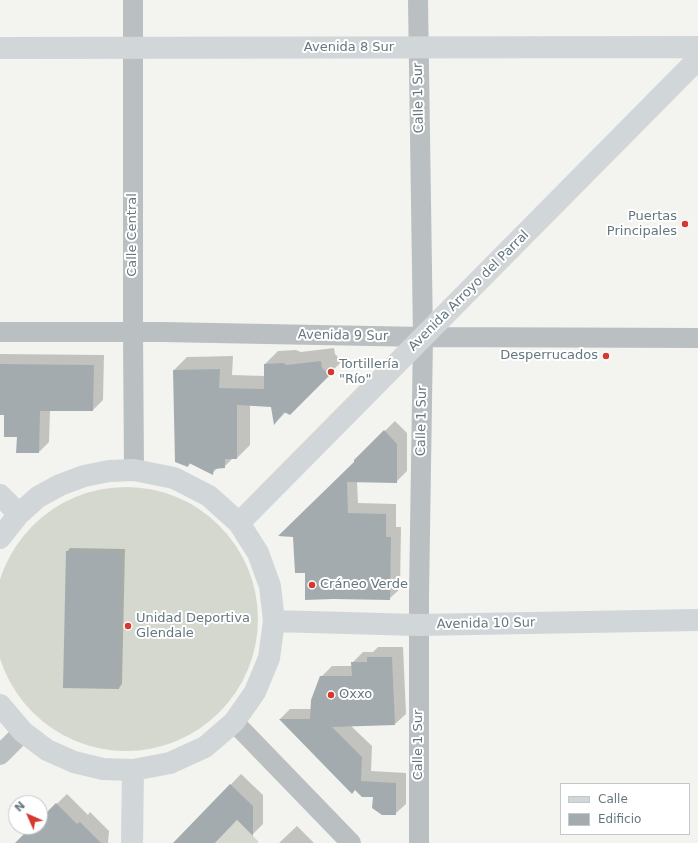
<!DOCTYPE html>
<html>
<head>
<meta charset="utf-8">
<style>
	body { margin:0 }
	#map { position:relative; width:698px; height:843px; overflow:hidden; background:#f3f3ef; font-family:"DejaVu Sans",sans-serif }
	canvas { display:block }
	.legend { position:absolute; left:560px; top:783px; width:130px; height:52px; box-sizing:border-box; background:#fff; border:1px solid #c1c9cb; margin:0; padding:5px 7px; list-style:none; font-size:12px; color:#65777e }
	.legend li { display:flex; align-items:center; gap:8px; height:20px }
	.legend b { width:20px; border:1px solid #c1c9cb }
	.north { position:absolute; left:8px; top:795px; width:40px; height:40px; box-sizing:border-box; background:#fff; border:1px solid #c1c9cb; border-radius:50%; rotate:315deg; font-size:11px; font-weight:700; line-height:16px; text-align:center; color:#65777e }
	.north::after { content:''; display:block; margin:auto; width:14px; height:18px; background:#d4382e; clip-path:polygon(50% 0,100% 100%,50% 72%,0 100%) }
</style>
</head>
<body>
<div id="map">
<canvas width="698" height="843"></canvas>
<ul class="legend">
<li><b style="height:5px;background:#d1d6d9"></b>Calle</li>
<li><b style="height:11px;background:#a3abae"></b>Edificio</li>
</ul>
<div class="north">N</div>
</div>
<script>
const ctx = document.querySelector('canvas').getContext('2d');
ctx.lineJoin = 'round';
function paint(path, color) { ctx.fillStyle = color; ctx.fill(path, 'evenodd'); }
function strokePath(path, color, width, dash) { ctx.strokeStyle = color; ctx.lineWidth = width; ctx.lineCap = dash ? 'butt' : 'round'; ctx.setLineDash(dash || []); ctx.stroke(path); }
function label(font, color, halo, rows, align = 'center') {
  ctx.font = font + ' "DejaVu Sans",sans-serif'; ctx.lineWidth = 4; ctx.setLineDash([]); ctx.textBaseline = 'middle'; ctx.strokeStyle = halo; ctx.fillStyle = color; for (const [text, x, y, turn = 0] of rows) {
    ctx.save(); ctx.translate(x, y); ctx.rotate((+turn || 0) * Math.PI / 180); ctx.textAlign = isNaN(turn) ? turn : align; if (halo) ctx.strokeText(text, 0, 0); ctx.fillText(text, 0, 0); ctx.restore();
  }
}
paint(new Path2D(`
	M-6 619a132 132 0 1 1 264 0a132 132 0 1 1-264 0Z
	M 237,820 L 258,841 L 258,843 L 215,843 Z`), '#d4d8cf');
paint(new Path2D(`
	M 334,348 L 335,354 L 342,361 L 290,414 L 286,412 L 275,423 L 272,406 L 250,405 L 250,445 L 237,458 L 233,458 L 224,467 L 218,468 L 212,473 L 191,463 L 188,466 L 176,461 L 174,370 L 187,357 L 233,356 L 232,375 L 265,376 L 265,364 L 278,351 L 296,350 L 301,352 Z
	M 0,354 L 104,355 L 103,400 L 93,410 L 50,410 L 49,442 L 39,452 L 18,436 L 5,414 L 0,414 Z
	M 395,421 L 407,433 L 407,471 L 396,482 L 357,481 L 358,503 L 396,504 L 396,527 L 401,527 L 400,589 L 389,599 L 307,572 L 355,460 Z
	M 70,548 L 125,549 L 122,684 L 119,688 L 67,552 Z
	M 378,647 L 403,647 L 406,714 L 395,724 L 351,726 L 372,746 L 371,771 L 406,773 L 406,804 L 395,814 L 280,719 L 290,709 L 312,709 L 321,677 L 332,666 L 352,666 L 352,663 L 363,652 L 373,652 Z
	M 241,774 L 263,795 L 263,824 L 253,834 L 237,819 L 214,843 L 174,843 Z
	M 67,794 L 88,815 L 90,812 L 109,831 L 108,843 L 21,843 L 33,827 L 40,827 L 40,820 Z
	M 297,826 L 314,843 L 279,843 Z`), '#0003');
paint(new Path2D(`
	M 321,361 L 322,368 L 330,375 L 290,415 L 284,412 L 274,425 L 271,407 L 237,405 L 237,459 L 225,459 L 225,468 L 214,469 L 213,475 L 189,463 L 188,467 L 175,462 L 173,370 L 220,369 L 219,388 L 264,389 L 264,364 L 283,363 L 287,365 Z
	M 0,364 L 94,365 L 93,411 L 40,411 L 39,453 L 16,453 L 17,437 L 4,437 L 4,415 L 0,415 Z
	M 384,430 L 397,444 L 397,483 L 347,482 L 348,513 L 386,514 L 386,537 L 391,537 L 390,600 L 333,599 L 305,600 L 305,573 L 295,573 L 293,537 L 278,536 L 354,462 L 354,460 Z
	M 66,551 L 122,552 L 119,689 L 63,688 Z
	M 367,657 L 392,657 L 395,725 L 332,727 L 362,757 L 361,781 L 396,783 L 396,815 L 382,815 L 372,808 L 373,797 L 362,797 L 355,790 L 352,794 L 279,719 L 310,719 L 311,700 L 320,676 L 352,676 L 351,662 L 367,662 Z
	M 230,784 L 253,806 L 253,836 L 237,820 L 215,843 L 173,843 Z
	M 56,803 L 77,824 L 80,822 L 101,843 L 15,843 L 31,827 L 40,827 L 40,819 Z`), '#a3abae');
strokePath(new Path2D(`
	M 133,0 L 133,332 L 134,470
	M 418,0 L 423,337 L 419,595 L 419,843
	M 0,332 L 162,332 L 423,337 L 698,338
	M 234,722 L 351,843
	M 0,755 L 23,732`), '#babfc1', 20);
strokePath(new Path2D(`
	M 0,48 L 698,47
	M 0,495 L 19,514
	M 239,523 L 698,59
	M 0,538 L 19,514 L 38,497 L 60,485 L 84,476 L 109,471 L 134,470 L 174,478 L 209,496 L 239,523 L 258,553 L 270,586 L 274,621 L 269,658 L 255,692 L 234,722 L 205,747 L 170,763 L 133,770 L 103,769 L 74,762 L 47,750 L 23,732 L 0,705
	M 274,621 L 418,625 L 698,620
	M 132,843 L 133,770`), '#d1d6d9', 22);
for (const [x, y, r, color] of [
	[685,224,4,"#d4382e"],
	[606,356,4,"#d4382e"],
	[331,372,4,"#d4382e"],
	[312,585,4,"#d4382e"],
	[128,626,4,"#d4382e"],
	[331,695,4,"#d4382e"]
]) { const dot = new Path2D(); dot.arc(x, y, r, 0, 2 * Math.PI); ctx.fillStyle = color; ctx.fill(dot); strokePath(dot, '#fff', 1.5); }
label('13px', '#65777e', '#fff', [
	["Avenida 8 Sur",349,48],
	["Calle 1 Sur",419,98,-91],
	["Calle Central",133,235,-90],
	["Avenida Arroyo del Parral",469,291,-45],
	["Avenida 9 Sur",343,336,1],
	["Calle 1 Sur",422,421,-89],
	["Avenida 10 Sur",486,624,-1],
	["Calle 1 Sur",419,745,-90]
]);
label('13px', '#65777e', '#fff', [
	["Puertas",677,217,"right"],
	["Principales",677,232,"right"],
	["Desperrucados",598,356,"right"],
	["Tortillería",339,365],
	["\"Río\"",339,380],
	["Cráneo Verde",320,585],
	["Unidad Deportiva",136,619],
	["Glendale",136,634],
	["Oxxo",339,695]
], 'left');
</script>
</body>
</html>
